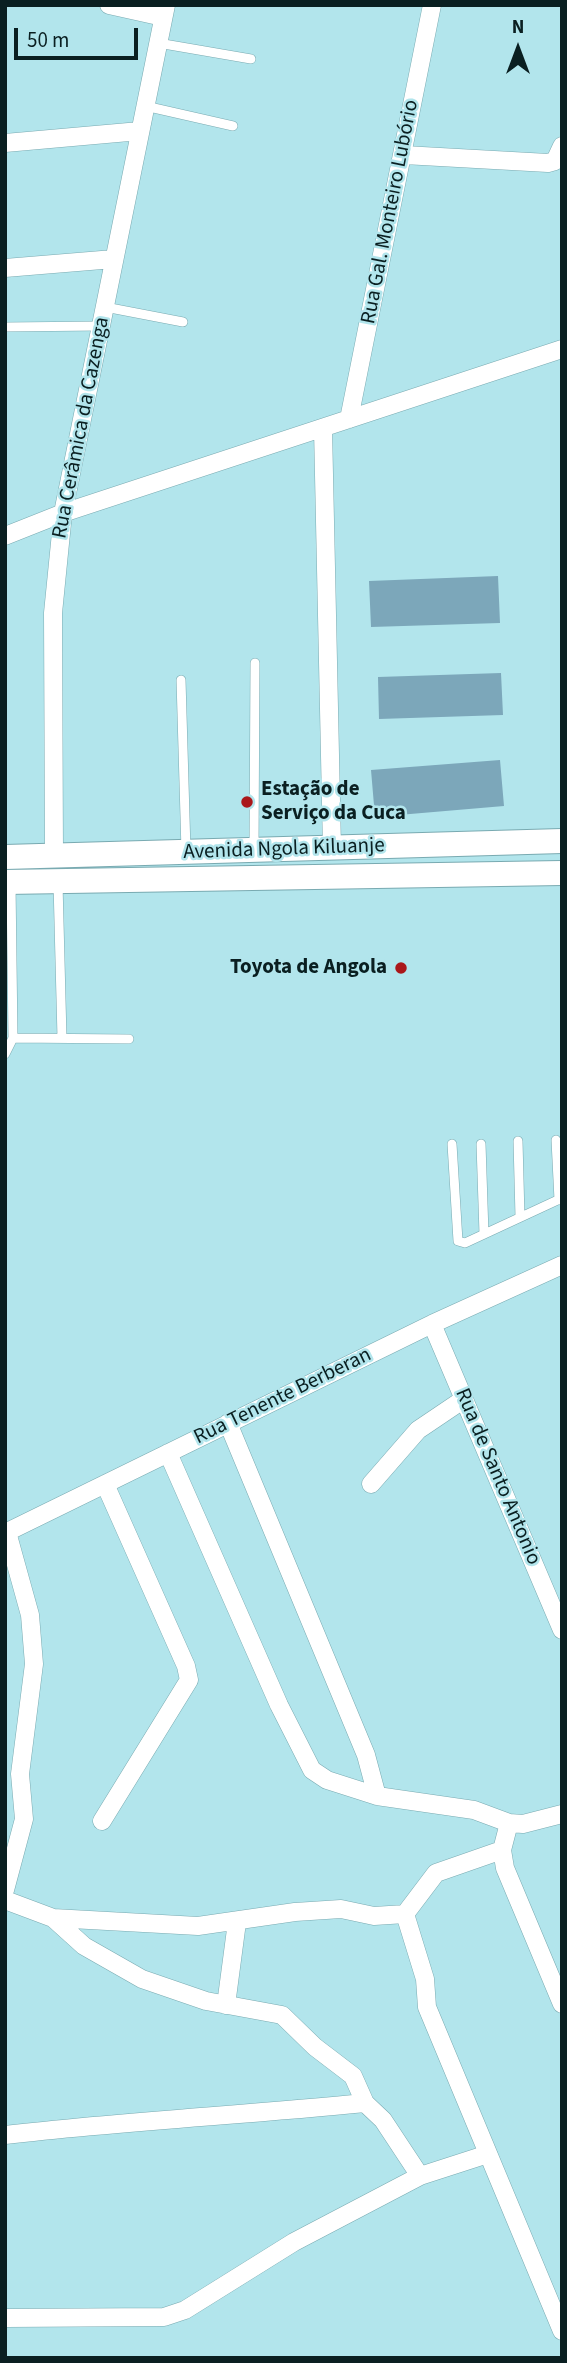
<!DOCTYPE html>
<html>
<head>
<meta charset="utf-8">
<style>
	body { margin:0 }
	#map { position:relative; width:567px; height:2363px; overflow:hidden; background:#b2e5ec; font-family:"Source Sans 3",sans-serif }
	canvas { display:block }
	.frame { position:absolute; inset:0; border:7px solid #0a1f21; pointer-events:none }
	.north { position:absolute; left:483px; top:14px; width:70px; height:70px; -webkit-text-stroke:5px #b2e5ec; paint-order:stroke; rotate:0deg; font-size:19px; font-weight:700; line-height:28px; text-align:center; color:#0a1f21 }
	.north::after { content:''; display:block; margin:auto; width:24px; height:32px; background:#0a1f21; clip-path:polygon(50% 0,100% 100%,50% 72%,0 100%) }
	.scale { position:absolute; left:14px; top:28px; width:124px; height:32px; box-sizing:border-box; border:4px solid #0a1f21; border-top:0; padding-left:9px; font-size:21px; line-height:24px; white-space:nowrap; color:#0a1f21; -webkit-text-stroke:5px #b2e5ec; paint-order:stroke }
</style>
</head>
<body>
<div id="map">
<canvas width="567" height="2363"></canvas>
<div class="frame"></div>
<div class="north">N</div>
<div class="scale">50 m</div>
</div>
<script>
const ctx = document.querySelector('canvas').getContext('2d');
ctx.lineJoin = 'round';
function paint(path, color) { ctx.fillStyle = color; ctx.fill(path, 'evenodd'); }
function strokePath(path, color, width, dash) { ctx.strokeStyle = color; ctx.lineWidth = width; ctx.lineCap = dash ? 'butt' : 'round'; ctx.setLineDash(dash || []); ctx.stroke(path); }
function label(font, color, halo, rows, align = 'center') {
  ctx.font = font + ' "Source Sans 3",sans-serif'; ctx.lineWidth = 5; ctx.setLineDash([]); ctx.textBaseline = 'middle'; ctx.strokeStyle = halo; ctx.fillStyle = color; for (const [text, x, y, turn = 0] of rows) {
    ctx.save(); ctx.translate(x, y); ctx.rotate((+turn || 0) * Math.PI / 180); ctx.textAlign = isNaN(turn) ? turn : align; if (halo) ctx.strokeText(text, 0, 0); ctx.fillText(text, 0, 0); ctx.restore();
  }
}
paint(new Path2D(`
	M 498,576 L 500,623 L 371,627 L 369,581 Z
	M 501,673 L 503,715 L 379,719 L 378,677 Z
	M 500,760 L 504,806 L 375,817 L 371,770 Z`), '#7ca7ba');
const service = new Path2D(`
	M 158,43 L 251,59
	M 145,106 L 233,126
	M 105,307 L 183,322
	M 5,327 L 101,326
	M 181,680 L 186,851
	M 254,849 L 255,663
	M 58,883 L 62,1038
	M 11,884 L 13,1038
	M 5,1054 L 13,1038 L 129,1039
	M 556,1140 L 559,1200
	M 518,1141 L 520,1217
	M 452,1144 L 458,1241 L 465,1243 L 562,1198
	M 481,1144 L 484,1234`);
const minor = new Path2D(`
	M 109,5 L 163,17
	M 5,143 L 140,131
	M 404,155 L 548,163 L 555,161 L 562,146
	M 5,268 L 114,259
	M 349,419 L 432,5
	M 323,428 L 332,849
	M 5,536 L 63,513 L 562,349
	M 54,856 L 53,613 L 63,513 L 166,5
	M 432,1324 L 562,1630
	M 228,1423 L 366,1755 L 377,1796
	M 168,1453 L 279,1705 L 312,1770 L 327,1780 L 377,1796 L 474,1810 L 509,1823 L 523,1824 L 562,1814
	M 371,1484 L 418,1430 L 464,1399
	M 5,1533 L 432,1324 L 562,1265
	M 102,1821 L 189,1680 L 186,1666 L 105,1484
	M 509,1823 L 502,1850 L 505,1868 L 562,2004
	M 502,1850 L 436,1873 L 405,1914 L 425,1979 L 427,2007 L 562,2331
	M 5,1890 L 24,1819 L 20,1774 L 34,1664 L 30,1615 L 7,1532
	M 5,1900 L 53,1918 L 84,1946 L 142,1979 L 206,2001 L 282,2015 L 315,2047 L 353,2076 L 365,2103 L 383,2120 L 420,2176
	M 53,1918 L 198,1926 L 295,1912 L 341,1909 L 374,1916 L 405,1914
	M 226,2005 L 237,1922
	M 5,2135 C 125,2121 245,2115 365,2103
	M 5,2318 L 164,2317 L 185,2310 L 294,2242 L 420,2176 L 488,2154`);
const secondary = new Path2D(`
	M 5,857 L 562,841
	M 5,882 L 562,873`);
strokePath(service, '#79aab1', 10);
strokePath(minor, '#79aab1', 19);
strokePath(secondary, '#79aab1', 26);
strokePath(service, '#fff', 9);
strokePath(minor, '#fff', 18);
strokePath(secondary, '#fff', 24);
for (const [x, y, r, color] of [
	[247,802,7,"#aa171a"],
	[401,968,7,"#aa171a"]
]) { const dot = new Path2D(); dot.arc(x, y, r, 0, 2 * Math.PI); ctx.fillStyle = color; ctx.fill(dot); strokePath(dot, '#b2e5ec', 2.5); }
label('21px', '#0a1f21', '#b2e5ec', [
	["Rua Gal. Monteiro Lubório",391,212,-79],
	["Rua Cerâmica da Cazenga",82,428,-79],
	["Avenida Ngola Kiluanje",284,850,-2],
	["Rua Tenente Berberan",283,1397,-26],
	["Rua de Santo Antonio",497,1477,67]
]);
label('bold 21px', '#0a1f21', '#b2e5ec', [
	["Estação de",261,790],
	["Serviço da Cuca",261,814],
	["Toyota de Angola",387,968,"right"]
], 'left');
</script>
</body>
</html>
